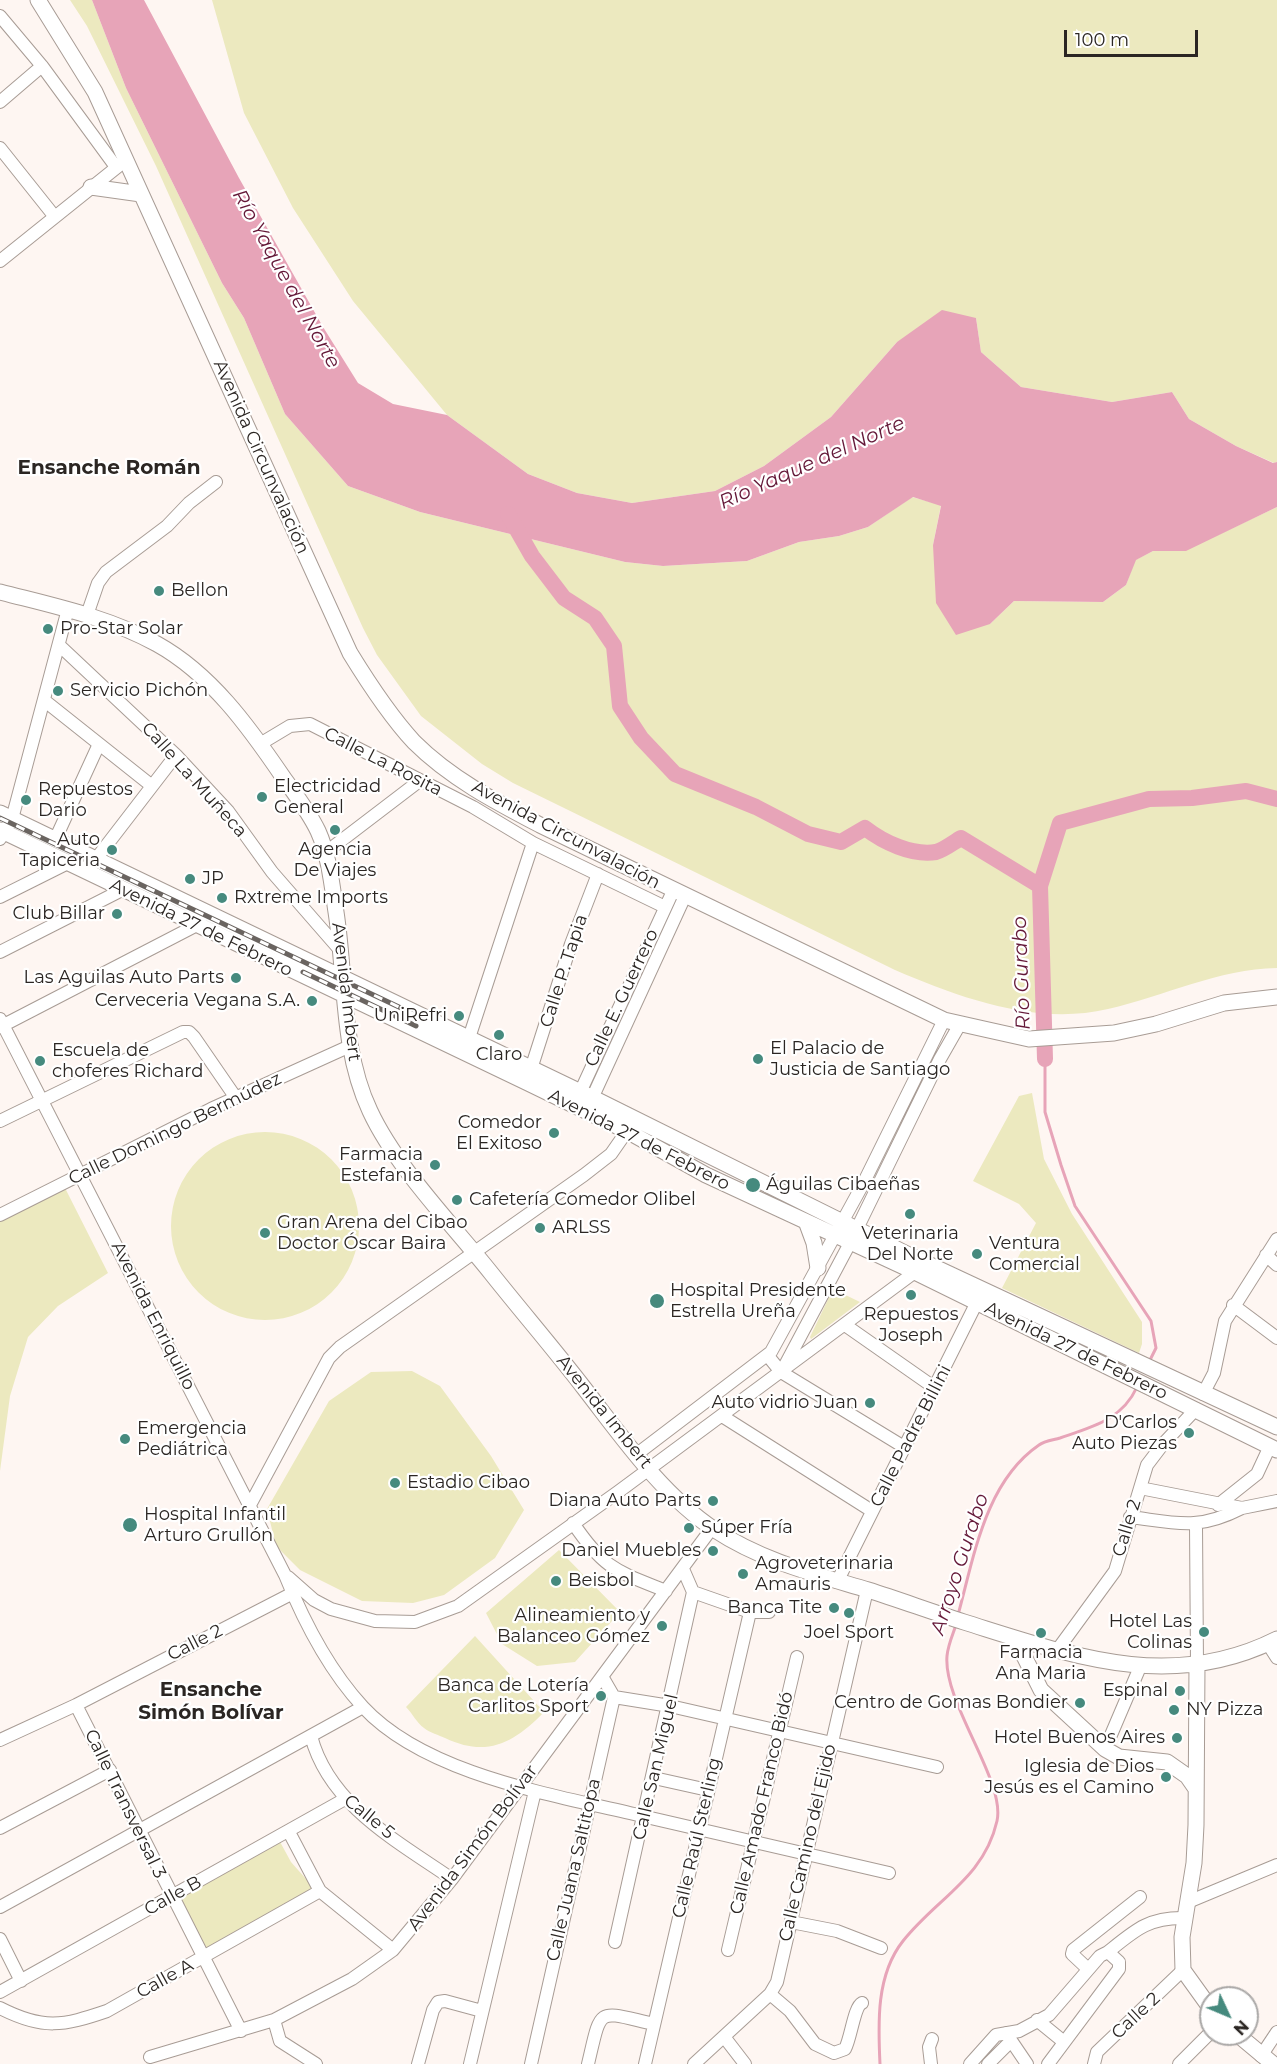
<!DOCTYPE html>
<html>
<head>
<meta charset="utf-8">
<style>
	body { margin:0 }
	#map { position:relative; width:1277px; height:2064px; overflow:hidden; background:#fef6f2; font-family:Montserrat,sans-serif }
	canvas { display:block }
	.north { position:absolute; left:1199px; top:1986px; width:60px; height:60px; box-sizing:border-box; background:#fff; border:2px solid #aaa8a7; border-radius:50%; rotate:134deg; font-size:16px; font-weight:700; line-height:24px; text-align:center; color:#2b2623 }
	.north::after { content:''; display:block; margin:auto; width:21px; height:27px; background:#468a7e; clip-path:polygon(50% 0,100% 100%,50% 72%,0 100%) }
	.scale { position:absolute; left:1064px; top:30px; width:134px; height:27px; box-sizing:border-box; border:3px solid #2b2623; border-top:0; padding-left:8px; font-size:18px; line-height:21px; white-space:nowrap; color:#2b2623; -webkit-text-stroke:4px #fff; paint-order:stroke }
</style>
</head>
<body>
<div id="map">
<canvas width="1277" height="2064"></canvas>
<div class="north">N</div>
<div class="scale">100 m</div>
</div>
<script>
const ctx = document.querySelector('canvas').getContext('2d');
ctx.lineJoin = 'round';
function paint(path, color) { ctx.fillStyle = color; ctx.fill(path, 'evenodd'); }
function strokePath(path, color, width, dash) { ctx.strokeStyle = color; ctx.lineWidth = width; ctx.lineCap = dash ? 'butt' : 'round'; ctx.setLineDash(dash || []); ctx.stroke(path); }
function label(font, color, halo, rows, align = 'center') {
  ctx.font = font + ' Montserrat,sans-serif'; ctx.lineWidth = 4.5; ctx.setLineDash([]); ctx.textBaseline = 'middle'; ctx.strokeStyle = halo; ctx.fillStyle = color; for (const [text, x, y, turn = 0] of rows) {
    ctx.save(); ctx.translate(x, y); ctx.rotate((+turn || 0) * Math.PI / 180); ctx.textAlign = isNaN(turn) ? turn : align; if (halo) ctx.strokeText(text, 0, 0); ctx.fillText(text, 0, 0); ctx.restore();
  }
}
paint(new Path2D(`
	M 70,0 L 92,0 L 126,88 L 222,283 L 244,318 L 285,414 L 348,486 L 420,512 L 625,562 L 663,566 L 747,561 L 799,542 L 839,536 L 868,527 L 912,497 L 941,505 L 933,545 L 990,624 L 1014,601 L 1103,602 L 1126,585 L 1135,560 L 1153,551 L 1186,550 L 1277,507 L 1277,968 C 1218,969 1165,996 1108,1009 C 1036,1026 961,998 895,970 L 513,783 L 482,764 L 421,716 L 377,655 L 363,628 L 156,166 L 87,26 Z
	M 212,0 L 1277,0 L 1277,462 L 1274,463 L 1236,446 L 1189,419 L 1172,392 L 1112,402 L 1021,387 L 981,352 L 976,318 L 897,342 L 831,417 L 764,466 L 715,491 L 632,503 L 577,493 L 528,474 L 447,415 L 353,301 L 293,208 L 244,113 Z
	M 1032,1093 L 1044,1159 L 1072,1214 L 1142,1322 L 1142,1344 L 1139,1353 L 1002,1288 L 1036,1223 L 1019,1204 L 973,1181 L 1019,1096 Z
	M171 1226a94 94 0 1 1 188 0a94 94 0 1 1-188 0Z
	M 65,1188 L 108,1273 L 58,1306 L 28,1337 L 10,1396 L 0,1471 L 0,1220 Z
	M 833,1289 L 860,1302 L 811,1339 L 810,1337 Z
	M 412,1371 L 440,1386 L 491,1456 L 524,1510 L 495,1558 L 444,1595 L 413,1603 L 362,1601 L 300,1570 L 276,1546 L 267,1509 L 329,1401 L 371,1372 Z
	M 559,1550 L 620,1612 L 575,1662 L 537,1666 L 502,1644 L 486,1613 Z
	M 475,1636 L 544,1712 C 514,1743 487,1758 445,1738 C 439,1735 430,1733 424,1728 C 417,1723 412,1713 406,1707 Z
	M 279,1840 L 291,1862 L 314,1888 L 205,1949 L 179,1895 Z`), '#ece9bf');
paint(new Path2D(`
	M 92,0 L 144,0 L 239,178 L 323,327 L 358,383 L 393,404 L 447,415 L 528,474 L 577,493 L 632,503 L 715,491 L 764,466 L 831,417 L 897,342 L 942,310 L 976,318 L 981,352 L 1021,387 L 1112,402 L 1172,392 L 1189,419 L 1236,446 L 1273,463 L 1277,462 L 1277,507 L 1186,551 L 1153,551 L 1136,560 L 1126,585 L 1103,602 L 1014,601 L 990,624 L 956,635 L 936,603 L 933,545 L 941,506 L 913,497 L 868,527 L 839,536 L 799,542 L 747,561 L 663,566 L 625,562 L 420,512 L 348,486 L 285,414 L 244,318 L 222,283 L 126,88 Z`), '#e7a4b8');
strokePath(new Path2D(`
	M 1045,1059 L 1045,1112 L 1061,1165 L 1075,1206 L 1151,1321 L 1156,1348 L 1149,1362
	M 958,1615 C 974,1557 985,1482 1039,1445 C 1044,1441 1053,1440 1060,1438 C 1092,1427 1122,1420 1137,1387
	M 880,2064 C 878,2023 876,1975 903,1941 C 937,1898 984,1878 997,1821 C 1006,1781 943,1703 947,1656 C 948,1645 953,1634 956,1625`), '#e7a4b8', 3);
strokePath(new Path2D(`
	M 508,514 L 532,556 L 564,598 L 595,618 L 614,646 L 620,706 L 641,738 L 675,774 L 756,807 L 808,834 L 841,842 L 865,828 C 883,842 912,856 936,852 C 944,850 954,842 961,838 L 1040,886 L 1060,823 L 1149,799 L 1192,798 L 1246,791 L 1277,799
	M 1040,886 L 1045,1059`), '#e7a4b8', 16);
const minor = new Path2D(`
	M 0,16 L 42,66 L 116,167
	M 0,102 L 42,66
	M 0,148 L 55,217
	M 0,261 L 121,164
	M 87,615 L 98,583 L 106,572 L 167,526 L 189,503 L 216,482
	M 60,646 L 176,755 L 228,811 L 272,872 L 340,950
	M 45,701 L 152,786
	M 260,744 L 290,726 L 310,724 L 473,807 L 533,843 L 665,907
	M 0,839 L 12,819 L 68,609
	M 55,840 L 99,744
	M 325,853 L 418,782
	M 96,859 L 176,755
	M 0,897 L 68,863
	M 0,952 L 122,890
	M 0,1019 L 285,1575 C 304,1622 328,1669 363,1707 C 426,1775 555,1795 642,1816 C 724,1835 807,1854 889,1873
	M 0,1027 L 195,926 L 200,919
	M 469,1038 L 533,843
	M 531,1069 L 571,944 L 598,874
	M 577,1099 L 673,891
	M 589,1105 L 685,896
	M 0,1121 L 183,1032 L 189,1032 L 194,1037 L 236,1098
	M 0,1215 L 211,1109 L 350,1046
	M 1266,1255 L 1277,1265
	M 1233,1305 L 1277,1338
	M 845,1325 L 935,1388
	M 768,1356 L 781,1372 L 904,1447
	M 783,1369 L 850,1243 L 940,1059 L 960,1024
	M 1203,1394 L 1214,1373 L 1225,1321 L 1277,1239
	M 722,1416 L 872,1511
	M 637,1454 L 771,1352 L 863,1184 L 944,1020
	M 1140,1488 L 1242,1508 L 1277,1501
	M 250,1505 L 329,1358 L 340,1347 L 584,1175 L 611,1154 L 627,1131
	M 1218,1505 L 1257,1474 L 1270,1446
	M 1130,1517 C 1177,1523 1197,1531 1242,1508
	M 573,1523 C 604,1569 616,1571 666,1591
	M 1196,1525 L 1197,1664
	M 683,1569 L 693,1592 L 750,1612 L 769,1612
	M 288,1577 L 314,1600 L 331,1609 L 375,1621 L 415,1622 L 458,1606 L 618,1492 L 915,1272
	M 837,1582 L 980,1296
	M 1268,1644 L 1277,1658
	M 1058,1649 L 1115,1571 L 1147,1465 L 1163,1444 L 1196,1409
	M 614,1697 L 670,1706 L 937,1767
	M 76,1705 L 241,2031
	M 311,1736 C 329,1805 397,1841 452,1879
	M 0,1740 L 76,1705 L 293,1593
	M 1105,1749 L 1140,1667
	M 654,1778 L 708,1790
	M 0,1828 L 110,1770
	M 289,1832 L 320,1891 L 393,1950
	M 1188,1902 L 1277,1865
	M 0,1907 L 363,1707
	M 791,1922 L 837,1931 L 881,1948
	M 0,1939 L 21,1981
	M 615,1942 L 693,1592
	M 728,1950 L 797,1657
	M 1108,1952 C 1135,1930 1149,1917 1185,1918
	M 1088,1969 L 1072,1954 L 1073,1950 L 1140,1897
	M 0,1992 L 345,1799
	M 770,1994 L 790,2011 L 815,2044 L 834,2053 L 845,2049 C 851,2038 854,2007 862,2003
	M 0,2008 C 43,2030 63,2026 107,2011 L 320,1891
	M 274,2020 L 280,2041 L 316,2064
	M 1037,2020 L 1064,2042
	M 1006,2033 L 1027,2064
	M 725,2038 L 745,2064
	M 1261,2056 L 1277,2032
	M 150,2057 L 274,2020 L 352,1979 L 393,1950 L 452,1879 L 712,1528
	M 418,2064 L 433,2010 L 438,2002 L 445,2001 L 482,2011
	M 470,2064 L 535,1791
	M 531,2064 L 614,1697 L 603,1678
	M 588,2064 C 602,2005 596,2011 654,2024
	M 645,2064 L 750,1612
	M 694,2064 L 770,1994 L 777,1982 L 867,1590
	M 931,2064 L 929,2047 L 932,2039
	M 970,2064 L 996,2035 L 1019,2031 L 1049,2015 L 1100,1956 L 1108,1952 L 1119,1962 L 1119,1969 L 1048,2064
	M 988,2064 L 1011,2041
	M 1094,2064 L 1097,2052 L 1183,1970
	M 1179,2064 L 1211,2032`);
const major = new Path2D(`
	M 38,0 L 95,92 L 350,653 C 369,684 389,715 414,742 C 450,778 496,802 540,825 L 944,1020 L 984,1029 L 1029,1039 L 1114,1033 L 1156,1024 L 1224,1003 L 1277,997
	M 91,187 L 141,194
	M 0,592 C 54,606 108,617 157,644 C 211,674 249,727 283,777 C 295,794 309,812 318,831 C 329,855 332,885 336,912 C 346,977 341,1050 370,1111 C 396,1167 452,1224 491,1273 C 522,1312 554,1349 584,1388 C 622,1437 662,1495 715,1530 C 762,1561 815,1574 868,1590 C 900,1600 932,1612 964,1622 C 1070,1655 1170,1693 1277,1639
	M 0,813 L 591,1097 L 913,1257 L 1277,1427
	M 0,830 L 526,1082 L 627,1131 L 706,1175 L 915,1272 L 1277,1450
	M 807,1224 L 814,1243 L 818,1268
	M 1015,1638 L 1041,1690 L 1105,1749 L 1119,1757 L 1167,1762 L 1187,1776 L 1196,1789
	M 1197,1664 L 1196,1825 L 1194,1863 L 1182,1937 L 1183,1970 L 1211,2009
	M 1237,2034 L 1273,2064`);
strokePath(minor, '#a89c95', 14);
strokePath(major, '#a89c95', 17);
strokePath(minor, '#fff', 12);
strokePath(major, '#fff', 15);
const rail = new Path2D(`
	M 0,818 L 420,1017
	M 303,972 L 416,1026`);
strokePath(rail, '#6a6460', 5);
strokePath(rail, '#fff', 3, [9]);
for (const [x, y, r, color] of [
	[159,591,6,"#468a7e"],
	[48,629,6,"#468a7e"],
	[58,691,6,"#468a7e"],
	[262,797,6,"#468a7e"],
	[26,800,6,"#468a7e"],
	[335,830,6,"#468a7e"],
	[112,850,6,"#468a7e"],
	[190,879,6,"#468a7e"],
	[222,898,6,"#468a7e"],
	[117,914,6,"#468a7e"],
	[236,978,6,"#468a7e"],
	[312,1001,6,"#468a7e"],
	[459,1016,6,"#468a7e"],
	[499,1035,6,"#468a7e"],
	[758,1059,6,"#468a7e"],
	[40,1061,6,"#468a7e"],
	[554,1133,6,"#468a7e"],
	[435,1165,6,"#468a7e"],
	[753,1185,8,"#468a7e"],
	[457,1200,6,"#468a7e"],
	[910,1214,6,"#468a7e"],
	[540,1228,6,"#468a7e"],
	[265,1233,6,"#468a7e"],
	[977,1254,6,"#468a7e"],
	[911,1295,6,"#468a7e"],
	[657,1301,8,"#468a7e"],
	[870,1403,6,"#468a7e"],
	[1189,1433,6,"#468a7e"],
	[125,1439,6,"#468a7e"],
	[395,1483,6,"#468a7e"],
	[713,1501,6,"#468a7e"],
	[130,1525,8,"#468a7e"],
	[689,1528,6,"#468a7e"],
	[713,1551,6,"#468a7e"],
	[743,1574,6,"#468a7e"],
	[556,1581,6,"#468a7e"],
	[834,1608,6,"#468a7e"],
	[849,1613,6,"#468a7e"],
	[662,1626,6,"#468a7e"],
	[1204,1632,6,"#468a7e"],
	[1041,1633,6,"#468a7e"],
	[1180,1691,6,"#468a7e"],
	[601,1696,6,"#468a7e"],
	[1080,1703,6,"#468a7e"],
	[1174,1710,6,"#468a7e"],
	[1177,1738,6,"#468a7e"],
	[1166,1777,6,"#468a7e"]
]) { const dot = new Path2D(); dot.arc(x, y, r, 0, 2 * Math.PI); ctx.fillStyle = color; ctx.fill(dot); strokePath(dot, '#fff', 2); }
label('18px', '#2b2623', '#fff', [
	["Avenida Circunvalación",261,457,66],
	["Calle La Rosita",383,762,27],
	["Calle La Muñeca",194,780,48],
	["Avenida Circunvalación",566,835,28],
	["Avenida 27 de Febrero",201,928,26],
	["Calle P. Tapia",564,971,-72],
	["Avenida Imbert",346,992,83],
	["Calle E. Guerrero",622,998,-65],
	["Calle Domingo Bermúdez",175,1129,-26],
	["Avenida 27 de Febrero",639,1140,27],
	["Avenida Enriquillo",153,1316,63],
	["Avenida 27 de Febrero",1076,1351,26],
	["Avenida Imbert",604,1412,51],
	["Calle Padre Billini",911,1436,-63],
	["Calle 2",1127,1528,-73],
	["Calle 2",195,1643,-27],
	["Calle San Miguel",656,1767,-77],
	["Calle Amado Franco Bidó",762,1803,-77],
	["Calle Transversal 3",125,1804,64],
	["Calle 5",369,1817,39],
	["Calle Raúl Sterling",697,1838,-77],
	["Calle Camino del Ejido",808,1843,-77],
	["Avenida Simón Bolívar",473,1848,-53],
	["Calle Juana Saltitopa",574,1870,-77],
	["Calle B",173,1896,-29],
	["Calle A",165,1979,-29],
	["Calle 2",1136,2016,-43]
]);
label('18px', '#2b2623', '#fff', [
	["Bellon",171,591],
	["Pro-Star Solar",60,629],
	["Servicio Pichón",70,691],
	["Electricidad",274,787],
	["General",274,808],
	["Repuestos",38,790],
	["Dario",38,811],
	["Auto",100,840,"right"],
	["Tapiceria",100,861,"right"],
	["Agencia",335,850,"center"],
	["De Viajes",335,871,"center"],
	["JP",202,879],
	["Rxtreme Imports",234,898],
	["Club Billar",105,914,"right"],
	["Las Aguilas Auto Parts",224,978,"right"],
	["Cerveceria Vegana S.A.",300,1001,"right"],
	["UniRefri",447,1016,"right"],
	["El Palacio de",770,1049],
	["Justicia de Santiago",770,1070],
	["Escuela de",52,1051],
	["choferes Richard",52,1072],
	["Claro",499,1055,"center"],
	["Comedor",542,1123,"right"],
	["El Exitoso",542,1144,"right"],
	["Farmacia",423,1155,"right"],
	["Estefania",423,1176,"right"],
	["Águilas Cibaeñas",766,1185],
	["Cafetería Comedor Olibel",469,1200],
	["Gran Arena del Cibao",277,1223],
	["Doctor Óscar Baira",277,1244],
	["ARLSS",552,1228],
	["Veterinaria",910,1234,"center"],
	["Del Norte",910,1255,"center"],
	["Ventura",989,1244],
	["Comercial",989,1265],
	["Hospital Presidente",670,1291],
	["Estrella Ureña",670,1312],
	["Repuestos",911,1315,"center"],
	["Joseph",911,1336,"center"],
	["Auto vidrio Juan",858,1403,"right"],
	["D'Carlos",1177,1423,"right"],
	["Auto Piezas",1177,1444,"right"],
	["Emergencia",137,1429],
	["Pediátrica",137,1450],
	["Estadio Cibao",407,1483],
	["Diana Auto Parts",701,1501,"right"],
	["Hospital Infantil",144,1515],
	["Arturo Grullón",144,1536],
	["Súper Fría",701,1528],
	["Daniel Muebles",701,1551,"right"],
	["Agroveterinaria",755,1564],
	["Amauris",755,1585],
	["Beisbol",568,1581],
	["Banca Tite",822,1608,"right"],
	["Alineamiento y",650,1616,"right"],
	["Balanceo Gómez",650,1637,"right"],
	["Hotel Las",1192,1622,"right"],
	["Colinas",1192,1643,"right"],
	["Joel Sport",849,1633,"center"],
	["Farmacia",1041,1653,"center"],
	["Ana Maria",1041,1674,"center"],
	["Banca de Lotería",589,1686,"right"],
	["Carlitos Sport",589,1707,"right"],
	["Espinal",1168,1691,"right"],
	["Centro de Gomas Bondier",1068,1703,"right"],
	["NY Pizza",1186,1710],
	["Hotel Buenos Aires",1165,1738,"right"],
	["Iglesia de Dios",1154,1767,"right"],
	["Jesús es el Camino",1154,1788,"right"]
], 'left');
label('italic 20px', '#641838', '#fff', [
	["Río Yaque del Norte",286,279,61],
	["Río Yaque del Norte",812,463,-24],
	["Río Gurabo",1022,973,-92],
	["Arroyo Gurabo",960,1564,-72]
]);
label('bold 20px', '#2b2623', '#fff', [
	["Ensanche Román",109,468],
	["Ensanche",211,1690],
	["Simón Bolívar",211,1713]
]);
</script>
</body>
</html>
